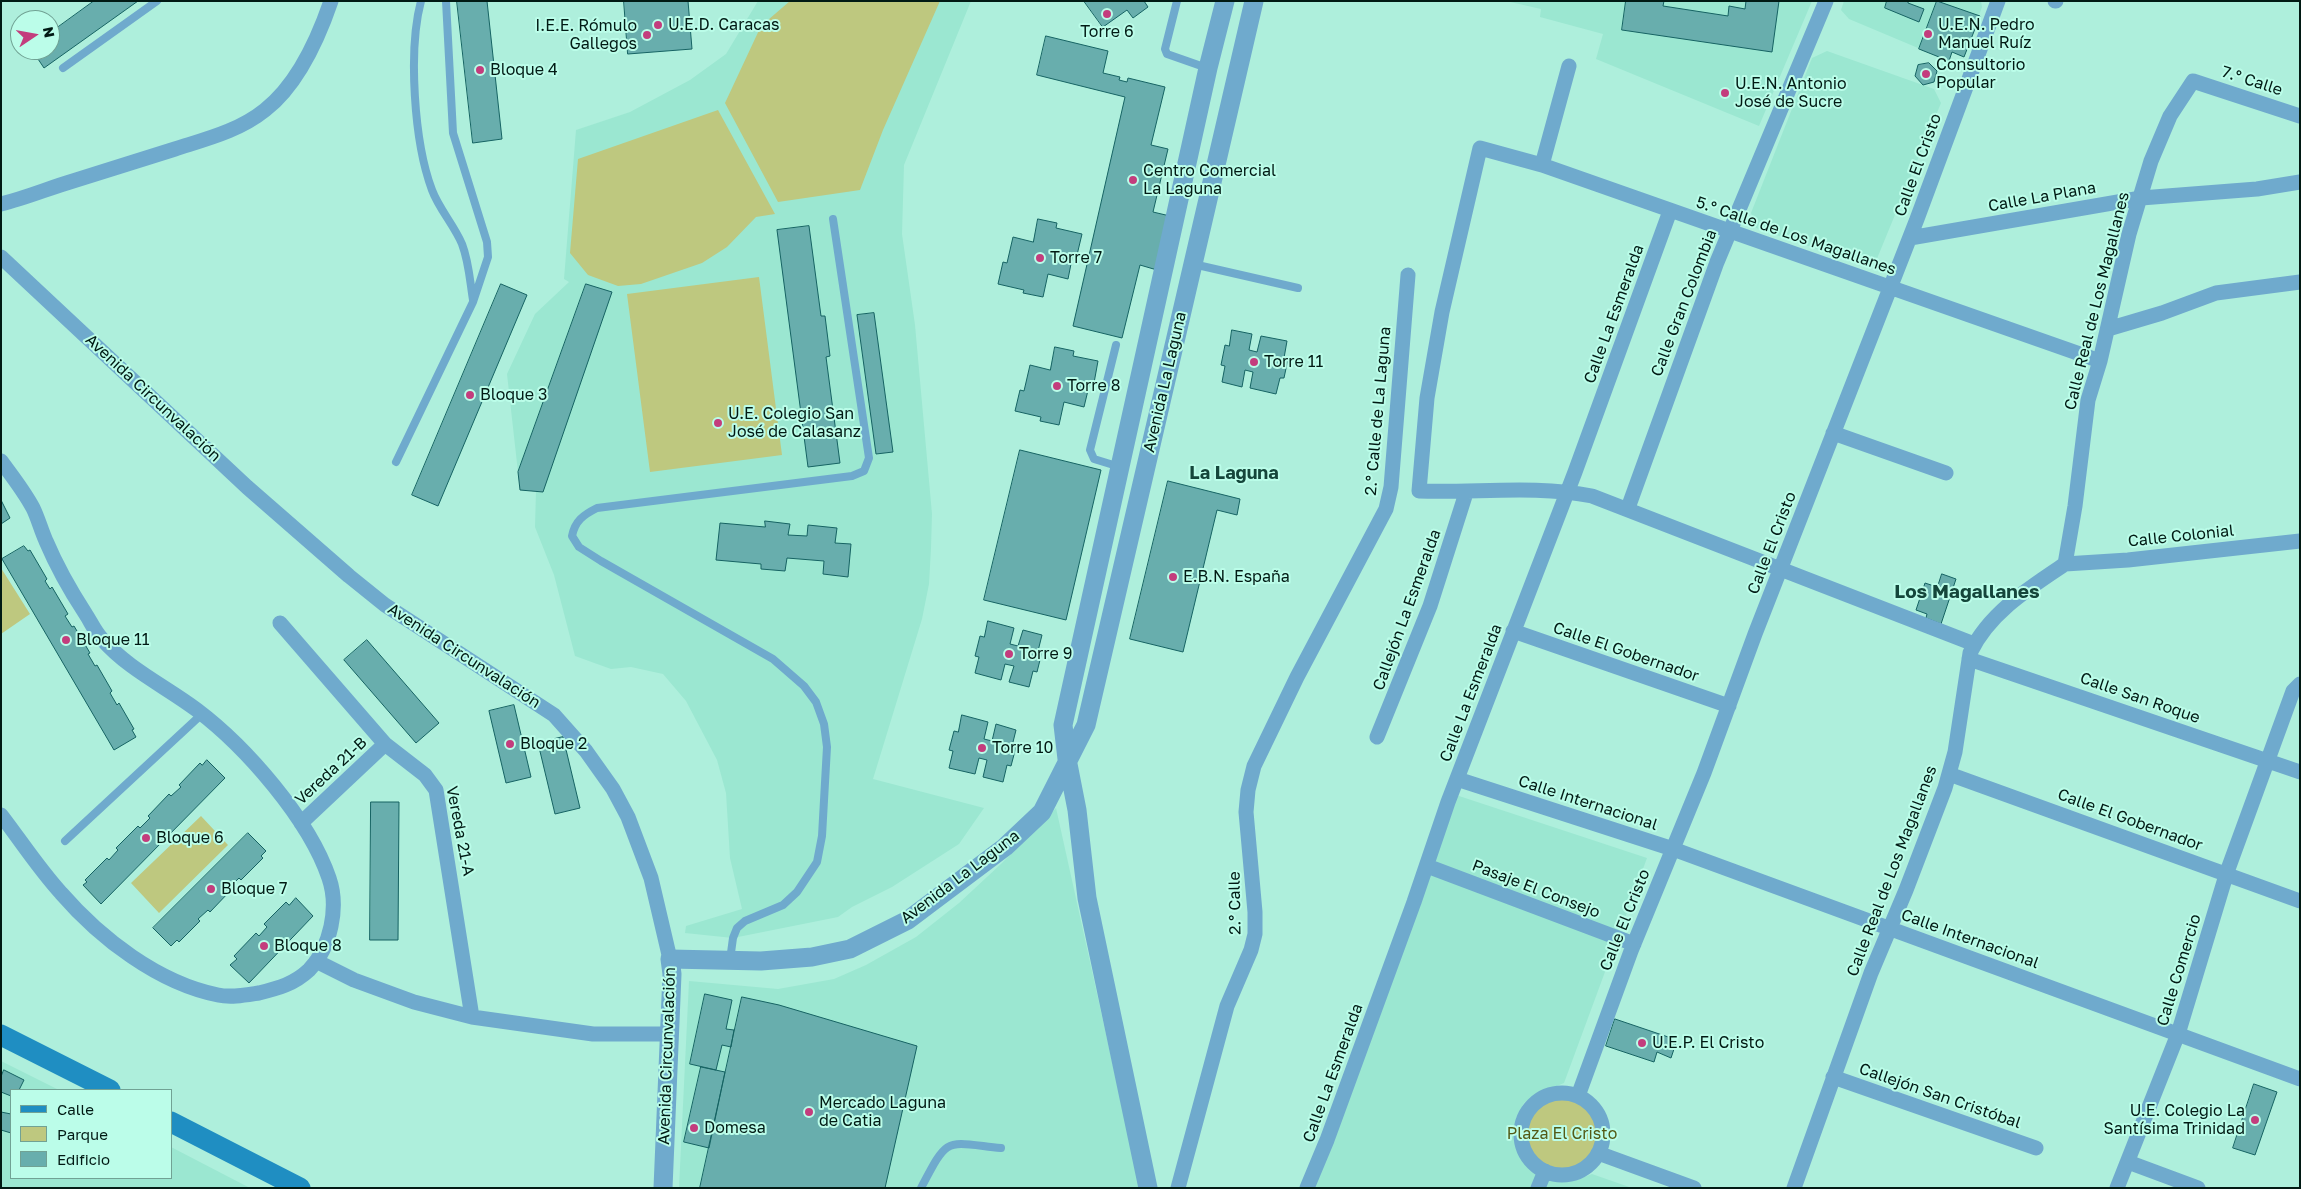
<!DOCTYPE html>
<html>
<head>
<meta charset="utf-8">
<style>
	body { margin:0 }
	#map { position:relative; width:2301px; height:1189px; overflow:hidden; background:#aeefdc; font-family:"Golos Text",sans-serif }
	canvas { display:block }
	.frame { position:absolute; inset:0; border:2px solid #011a14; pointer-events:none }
	.legend { position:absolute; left:10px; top:1089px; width:162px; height:90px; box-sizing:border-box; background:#bbfde9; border:1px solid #71a294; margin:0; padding:6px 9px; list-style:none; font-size:15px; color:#011a14 }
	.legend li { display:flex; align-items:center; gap:10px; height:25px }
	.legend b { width:25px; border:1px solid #71a294 }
	.north { position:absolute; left:10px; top:10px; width:50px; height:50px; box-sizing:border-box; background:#bbfde9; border:1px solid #71a294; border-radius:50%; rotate:78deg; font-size:14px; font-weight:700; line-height:20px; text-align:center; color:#011a14 }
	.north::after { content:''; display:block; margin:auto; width:18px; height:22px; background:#c33d7d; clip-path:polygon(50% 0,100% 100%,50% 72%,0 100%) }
</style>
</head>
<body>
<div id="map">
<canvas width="2301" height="1189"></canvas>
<div class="frame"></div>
<ul class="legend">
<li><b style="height:6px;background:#1f8ec2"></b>Calle</li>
<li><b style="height:14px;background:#bec87f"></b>Parque</li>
<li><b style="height:14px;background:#68aead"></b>Edificio</li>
</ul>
<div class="north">N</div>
</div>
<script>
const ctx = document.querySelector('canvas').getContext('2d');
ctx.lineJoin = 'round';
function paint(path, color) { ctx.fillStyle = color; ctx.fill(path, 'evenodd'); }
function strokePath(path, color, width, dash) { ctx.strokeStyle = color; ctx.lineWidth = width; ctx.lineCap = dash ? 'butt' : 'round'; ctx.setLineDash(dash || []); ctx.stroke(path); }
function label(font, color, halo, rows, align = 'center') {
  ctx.font = font + ' "Golos Text",sans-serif'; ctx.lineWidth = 4; ctx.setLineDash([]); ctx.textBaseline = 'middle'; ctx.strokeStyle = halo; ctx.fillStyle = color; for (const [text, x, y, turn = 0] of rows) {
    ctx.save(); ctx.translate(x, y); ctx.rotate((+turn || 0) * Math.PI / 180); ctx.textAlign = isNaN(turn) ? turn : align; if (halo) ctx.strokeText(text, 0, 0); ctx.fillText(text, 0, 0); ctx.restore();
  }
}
paint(new Path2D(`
	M 758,1 L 971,1 L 904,165 L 902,234 L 915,325 L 932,514 L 931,548 L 929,584 L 922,619 L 873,779 L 984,808 L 959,844 L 892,887 L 852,907 L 838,917 L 733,938 L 685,933 L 686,926 L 742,909 L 730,858 L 726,793 L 717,760 L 686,701 L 663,674 L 631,667 L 611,669 L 575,656 L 554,575 L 535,527 L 536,491 L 520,490 L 507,374 L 535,314 L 569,282 L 564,279 L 576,130 L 630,112 L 690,80 L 726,54 Z
	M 1506,1 L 1812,1 L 1759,126 L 1596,59 L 1603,34 L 1540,17 L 1541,9 Z
	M 1844,1 L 1981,1 L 1982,7 L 1964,57 L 1952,52 L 1949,61 L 1849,19 L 1841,10 Z
	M 1827,51 L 1934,89 L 1941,103 L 1876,261 L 1864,265 L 1756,228 L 1751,213 L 1812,58 Z
	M 1456,795 L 1647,858 L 1564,1083 L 1535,1095 L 1524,1103 L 1516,1118 L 1515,1135 L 1518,1151 L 1525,1164 L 1538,1174 L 1552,1179 L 1574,1181 L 1592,1174 L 1632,1188 L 1311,1188 Z
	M 1056,808 L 1140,1188 L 679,1188 L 689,981 L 778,989 L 834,979 L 866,965 L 916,937 L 959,903 L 1002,863 Z
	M 1,1061 L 59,1090 L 11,1090 L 11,1178 L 171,1178 L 171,1147 L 250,1188 L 1,1188 Z`), '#9be7d1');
paint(new Path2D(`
	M 790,1 L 940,1 L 883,130 L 860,190 L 778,202 L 725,103 L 761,26 Z
	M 718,110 L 775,214 L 756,217 L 727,247 L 702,263 L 641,284 L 618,286 L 588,275 L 570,253 L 578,159 Z
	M 759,277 L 782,455 L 650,472 L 627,294 Z
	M 1,568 L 30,614 L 1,634 Z
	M 201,816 L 228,845 L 159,913 L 131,883 Z
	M1527 1134a35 35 0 1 1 70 0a35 35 0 1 1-70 0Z`), '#bec87f');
const building = new Path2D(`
	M 94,1 L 138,1 L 44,68 L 32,50 L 50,50 L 50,33 Z
	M 457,1 L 487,1 L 502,139 L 473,143 Z
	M 624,1 L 688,1 L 692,49 L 628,54 Z
	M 1084,1 L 1144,1 L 1148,7 L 1133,18 L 1127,10 L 1103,27 Z
	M 1626,1 L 1664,1 L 1663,6 L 1728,16 L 1729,6 L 1745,9 L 1746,1 L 1779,1 L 1772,52 L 1622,30 Z
	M 1887,1 L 1908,1 L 1908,3 L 1924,9 L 1919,22 L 1885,8 Z
	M 1937,1 L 1980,16 L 1964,57 L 1952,52 L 1949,61 L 1919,49 Z
	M 1046,36 L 1108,51 L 1103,73 L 1120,77 L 1119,80 L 1127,82 L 1128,78 L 1165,87 L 1151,145 L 1168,149 L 1153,212 L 1170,216 L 1157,270 L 1140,265 L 1122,338 L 1073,326 L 1125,97 L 1037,75 Z
	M 1929,63 L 1937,71 L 1934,82 L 1923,85 L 1915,76 L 1918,65 Z
	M 1038,219 L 1057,223 L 1056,228 L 1082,234 L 1077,255 L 1073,254 L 1068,279 L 1048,274 L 1043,297 L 1023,293 L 1024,290 L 998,284 L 1003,262 L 1007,263 L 1013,237 L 1033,242 Z
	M 809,226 L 821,316 L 825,316 L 830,356 L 826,357 L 840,463 L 808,467 L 777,230 Z
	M 501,284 L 527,295 L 438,506 L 412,495 Z
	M 586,284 L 612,292 L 543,492 L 520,490 L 518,472 Z
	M 874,313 L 893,452 L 876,454 L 857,315 Z
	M 1232,330 L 1252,334 L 1249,350 L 1257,352 L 1261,336 L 1287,341 L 1284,358 L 1288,359 L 1284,378 L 1280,378 L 1276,394 L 1250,388 L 1253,372 L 1245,370 L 1242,387 L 1222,382 L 1225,366 L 1221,365 L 1225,345 L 1229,346 Z
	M 1055,347 L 1074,351 L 1073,356 L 1098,361 L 1094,383 L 1090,382 L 1084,407 L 1064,402 L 1059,425 L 1040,421 L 1041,417 L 1015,411 L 1020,390 L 1024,391 L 1030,365 L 1050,370 Z
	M 1020,450 L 1101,470 L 1066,620 L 984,600 Z
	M 1168,481 L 1240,499 L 1237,515 L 1217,510 L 1183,652 L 1130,639 Z
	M 1,500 L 10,518 L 1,524 Z
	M 765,521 L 790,524 L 788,535 L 807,536 L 808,525 L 837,528 L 835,543 L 851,544 L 848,577 L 823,574 L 824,561 L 787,558 L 785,571 L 761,569 L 761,564 L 716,560 L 720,523 L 765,527 Z
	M 24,546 L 28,551 L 30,550 L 47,579 L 45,581 L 50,589 L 52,587 L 68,614 L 65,616 L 72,627 L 74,626 L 90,653 L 88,654 L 95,666 L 97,665 L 112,691 L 110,693 L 117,705 L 119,703 L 134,729 L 132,730 L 136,737 L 114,750 L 2,559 Z
	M 1942,574 L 1956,579 L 1941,624 L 1926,618 L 1927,614 L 1916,610 L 1925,583 L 1937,587 Z
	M 988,621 L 1014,628 L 1010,644 L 1018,646 L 1023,630 L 1042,635 L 1038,651 L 1042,652 L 1037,672 L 1033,671 L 1029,687 L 1009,682 L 1014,666 L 1005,664 L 1001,680 L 975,673 L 979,657 L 975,656 L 980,636 L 984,637 Z
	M 367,640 L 439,723 L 416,743 L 344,660 Z
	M 514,705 L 531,777 L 506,783 L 489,711 Z
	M 962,715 L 988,722 L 984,739 L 992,741 L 996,724 L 1016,730 L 1012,746 L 1016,747 L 1011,766 L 1007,765 L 1003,782 L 983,777 L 987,760 L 979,758 L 975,774 L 949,768 L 953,751 L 949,750 L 954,731 L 958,732 Z
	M 563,737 L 580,808 L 555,814 L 538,743 Z
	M 207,760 L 225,778 L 101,904 L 83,885 L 87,882 L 85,880 L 107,858 L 109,860 L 118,850 L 116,848 L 138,826 L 140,828 L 150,818 L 148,816 L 169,794 L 171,796 L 181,787 L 179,785 L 200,763 L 202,765 Z
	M 371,802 L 399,802 L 398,940 L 370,940 Z
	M 248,833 L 266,851 L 261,856 L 263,858 L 241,880 L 239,878 L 229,888 L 231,890 L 210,912 L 208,910 L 198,919 L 200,921 L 179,942 L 177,940 L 171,946 L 153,928 Z
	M 296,898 L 313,916 L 249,983 L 230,965 L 237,959 L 234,956 L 256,933 L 259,936 L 267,927 L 264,924 L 286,902 L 289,905 Z
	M 705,994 L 732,1000 L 726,1029 L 734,1030 L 731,1047 L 722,1045 L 716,1070 L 690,1064 Z
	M 742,997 L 779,1005 L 917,1046 L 885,1188 L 700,1188 Z
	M 1615,1019 L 1677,1040 L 1671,1058 L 1657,1052 L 1654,1062 L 1606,1046 Z
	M 701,1067 L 725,1072 L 709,1148 L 684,1142 Z
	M 4,1070 L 24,1080 L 19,1090 L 11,1090 L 11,1096 L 1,1092 L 1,1077 Z
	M 2254,1084 L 2277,1092 L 2255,1155 L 2233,1148 Z
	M 1,1112 L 11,1114 L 11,1133 L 1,1130 Z`);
paint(building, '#68aead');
strokePath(building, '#166363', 1);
strokePath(new Path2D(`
	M 421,1 C 408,50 414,142 432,190 C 439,209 454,225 462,244 C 469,262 470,282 473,300
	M 1177,1 L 1165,49 L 1167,54 L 1207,68
	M 63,68 L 157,1
	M 1193,264 L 1298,288
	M 1116,345 L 1090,450 L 1094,459 L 1120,467
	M 396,462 L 473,302 L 488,257 L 487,242 L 453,133 L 446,1
	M 65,841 L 202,714
	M 730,960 L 733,938 L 737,928 L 745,921 L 783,905 L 797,892 L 817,862 L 822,836 L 827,747 L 824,724 L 816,702 L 804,686 L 773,659 L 601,561 L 579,547 L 572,536 C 575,521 583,515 597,508 L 852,476 L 864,471 L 869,458 L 833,219
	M 921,1188 C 949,1135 944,1142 1001,1148`), '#6faacd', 8);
strokePath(new Path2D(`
	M 2055,1 L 2056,1
	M 1542,165 L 1569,66
	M 1,204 C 26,198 49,188 73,181 C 107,170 141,160 175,149 C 206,139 239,131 265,110 C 297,85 318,39 331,1
	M 1910,238 L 2141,198 L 2257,189 L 2300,182
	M 1,257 L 247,487 L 349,576 L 385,605 L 554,715 L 586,751 L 613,789 L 628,817 L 651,878 L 670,959
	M 2108,329 L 2162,313 L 2216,293 L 2300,282
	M 1833,433 L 1946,473
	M 1,461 C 12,476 24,491 33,508 C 38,518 41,530 46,541 C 57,567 70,590 85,613 C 91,622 95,632 102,639 C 128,669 165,686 197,710 C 246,747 309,819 329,878 C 339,907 331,947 309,970 C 294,984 279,988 259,993 C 246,995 231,998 218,995 C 158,983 100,938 61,893 C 39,869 21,841 1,815
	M 1628,508 L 1717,262 L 1826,1
	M 2065,564 L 2128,560 L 2300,541
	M 280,623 L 385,744 L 425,775 L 436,790 L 472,1017
	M 1513,631 L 1729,706
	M 1974,644 L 1592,496 C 1536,485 1476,493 1419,491 L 1427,398 L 1442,312 L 1480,148 L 1542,165 L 2100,361
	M 1969,659 L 2300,772
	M 1377,737 L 1430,606 L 1466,493
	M 1949,774 L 2300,901
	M 1457,779 L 1673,849 L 2300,1079
	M 301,823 L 385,744
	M 1427,866 L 1634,944
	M 316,961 L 354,980 L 414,1002 L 472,1017 L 593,1034 L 669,1034
	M 1833,1077 L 2036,1148
	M1521 1134a41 41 0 1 1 82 0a41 41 0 1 1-82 0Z
	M 1578,1096 L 1631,951 L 1704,773 L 1755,634 L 1917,219 L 1998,1
	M 1598,1153 L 1694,1188
	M 2128,1162 L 2198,1188
	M 1178,1188 L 1227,1006 L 1251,950 L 1255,934 L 1255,912 L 1246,812 L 1248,790 L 1254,766 L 1297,677 L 1386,509 L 1391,487 L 1408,275
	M 1307,1188 L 1327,1140 L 1414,902 L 1448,802 L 1575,472 L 1670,211
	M 1538,1188 L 1545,1171
	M 1794,1188 L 1871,973 L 1906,890 L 1945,788 L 1955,752 L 1970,653 C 1989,613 2029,588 2065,564 L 2075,506 L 2088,400 L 2100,361 L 2129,234 L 2151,161 L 2170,116 L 2193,81 L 2300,116
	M 2117,1188 L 2178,1034 L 2227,872 L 2293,691 L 2300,684`), '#6faacd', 15);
strokePath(new Path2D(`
	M 663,1188 L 672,974 L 670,959 L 761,961 L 812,957 L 850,949 L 908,920 L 1005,847 L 1042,812 L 1086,725 L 1254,1
	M 1148,1188 L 1087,898 L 1077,810 L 1067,759 L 1063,725 L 1208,68 L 1225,1`), '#6faacd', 19);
strokePath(new Path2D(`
	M 1,1035 L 110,1090
	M 171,1122 L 300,1188`), '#1f8ec2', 21);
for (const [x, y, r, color] of [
	[1107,14,5,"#c33d7d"],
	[658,25,5,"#c33d7d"],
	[1928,34,5,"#c33d7d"],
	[647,35,5,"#c33d7d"],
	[480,70,5,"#c33d7d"],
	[1926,74,5,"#c33d7d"],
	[1725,93,5,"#c33d7d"],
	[1133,180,5,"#c33d7d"],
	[1040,258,5,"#c33d7d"],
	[1254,362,5,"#c33d7d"],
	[1057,386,5,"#c33d7d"],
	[470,395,5,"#c33d7d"],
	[718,423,5,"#c33d7d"],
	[1173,577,5,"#c33d7d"],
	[66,640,5,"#c33d7d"],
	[1009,654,5,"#c33d7d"],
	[510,744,5,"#c33d7d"],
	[982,748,5,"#c33d7d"],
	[146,838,5,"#c33d7d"],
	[211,889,5,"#c33d7d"],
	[264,946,5,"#c33d7d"],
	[1642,1043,5,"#c33d7d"],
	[809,1112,5,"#c33d7d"],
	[2255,1120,5,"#c33d7d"],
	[694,1128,5,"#c33d7d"]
]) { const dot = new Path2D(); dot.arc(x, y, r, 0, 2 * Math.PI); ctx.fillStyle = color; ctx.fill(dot); strokePath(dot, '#bbfde9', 2); }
label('16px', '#011a14', '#bbfde9', [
	["U.E.D. Caracas",668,25],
	["U.E.N. Pedro",1938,25],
	["Manuel Ruíz",1938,43],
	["I.E.E. Rómulo",637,26,"right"],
	["Gallegos",637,44,"right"],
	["Torre 6",1107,32,"center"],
	["Consultorio",1936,65],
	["Popular",1936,83],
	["Bloque 4",490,70],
	["U.E.N. Antonio",1735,84],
	["José de Sucre",1735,102],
	["Centro Comercial",1143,171],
	["La Laguna",1143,189],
	["Torre 7",1050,258],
	["Torre 11",1264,362],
	["Torre 8",1067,386],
	["Bloque 3",480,395],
	["U.E. Colegio San",728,414],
	["José de Calasanz",728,432],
	["E.B.N. España",1183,577],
	["Bloque 11",76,640],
	["Torre 9",1019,654],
	["Bloque 2",520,744],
	["Torre 10",992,748],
	["Bloque 6",156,838],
	["Bloque 7",221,889],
	["Bloque 8",274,946],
	["U.E.P. El Cristo",1652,1043],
	["Mercado Laguna",819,1103],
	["de Catia",819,1121],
	["U.E. Colegio La",2245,1111,"right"],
	["Santísima Trinidad",2245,1129,"right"],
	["Domesa",704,1128]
], 'left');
label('16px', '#011a14', '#bbfde9', [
	["7.° Calle",2252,81,18],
	["Calle El Cristo",1918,165,-70],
	["Calle La Plana",2042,197,-10],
	["5.° Calle de Los Magallanes",1796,236,19],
	["Calle Real de Los Magallanes",2097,301,-76],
	["Calle Gran Colombia",1684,303,-69],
	["Calle La Esmeralda",1614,314,-70],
	["Avenida La Laguna",1165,382,-77],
	["Avenida Circunvalación",153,398,43],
	["2.° Calle de La Laguna",1378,411,-85],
	["Calle Colonial",2181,536,-6],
	["Calle El Cristo",1772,543,-69],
	["Callejón La Esmeralda",1407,610,-70],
	["Calle El Gobernador",1626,652,19],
	["Avenida Circunvalación",464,656,33],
	["Calle La Esmeralda",1471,693,-69],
	["Calle San Roque",2140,698,19],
	["Vereda 21-B",331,771,-43],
	["Calle Internacional",1588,803,18],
	["Calle El Gobernador",2130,820,20],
	["Vereda 21-A",460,831,79],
	["Calle Real de Los Magallanes",1892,871,-69],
	["Avenida La Laguna",960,877,-37],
	["Pasaje El Consejo",1536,889,21],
	["2.° Calle",1235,903,-91],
	["Calle El Cristo",1625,920,-68],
	["Calle Internacional",1970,939,20],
	["Calle Comercio",2179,970,-73],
	["Avenida Circunvalación",667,1056,-88],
	["Calle La Esmeralda",1333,1073,-70],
	["Callejón San Cristóbal",1940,1096,19]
]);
label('16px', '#535a16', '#bbfde9', [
	["Plaza El Cristo",1562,1134]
]);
label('bold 18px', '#15463b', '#bbfde9', [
	["La Laguna",1234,473]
]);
label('bold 19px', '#15463b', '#bbfde9', [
	["Los Magallanes",1967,592]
]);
</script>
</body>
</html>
